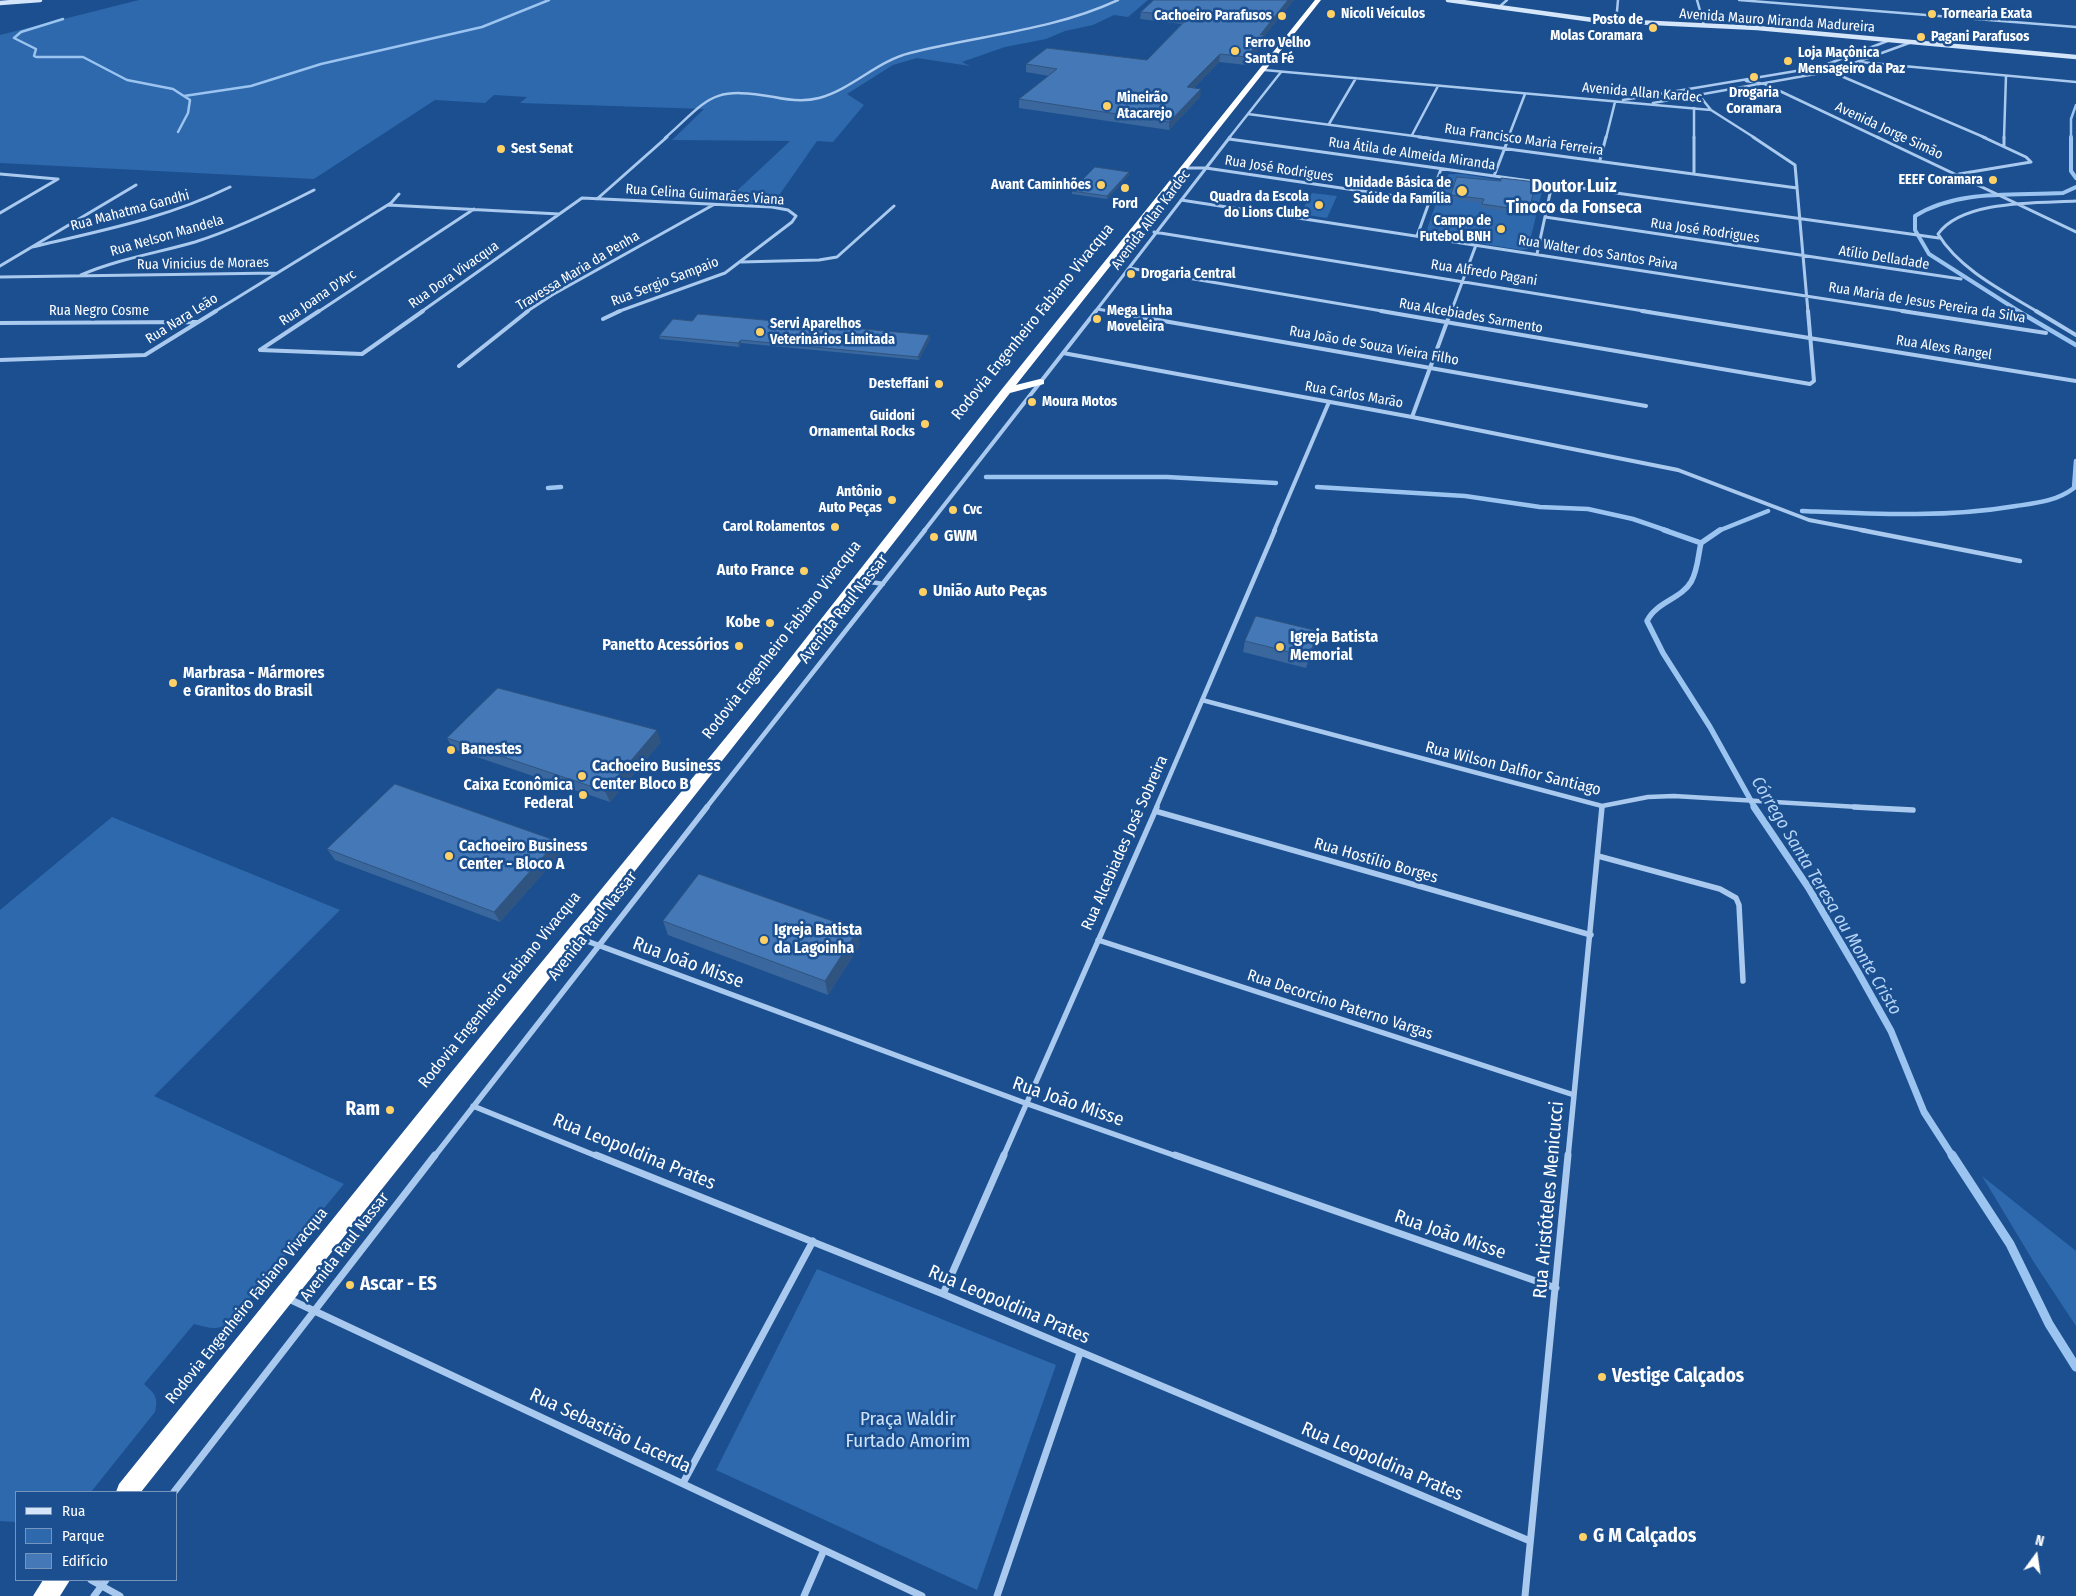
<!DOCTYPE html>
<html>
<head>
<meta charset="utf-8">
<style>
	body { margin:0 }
	#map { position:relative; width:2076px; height:1596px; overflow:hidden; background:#1b4f8f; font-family:"Fira Sans Condensed",sans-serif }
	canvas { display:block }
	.legend { position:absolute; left:15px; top:1491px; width:162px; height:90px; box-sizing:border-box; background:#1b4f8f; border:1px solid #7695bc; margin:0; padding:6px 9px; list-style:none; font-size:15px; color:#fff }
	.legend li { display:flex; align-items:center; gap:10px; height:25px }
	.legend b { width:25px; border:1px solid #7695bc }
	.north { position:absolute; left:2011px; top:1531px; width:50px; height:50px; -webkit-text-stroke:4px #1b4f8f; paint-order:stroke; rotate:14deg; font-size:14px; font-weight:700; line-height:20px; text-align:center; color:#fff }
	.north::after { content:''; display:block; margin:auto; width:18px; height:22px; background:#fff; clip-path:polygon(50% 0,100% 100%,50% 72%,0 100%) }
</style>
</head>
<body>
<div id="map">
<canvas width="2076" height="1596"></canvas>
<ul class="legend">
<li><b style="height:6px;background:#d6e6fa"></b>Rua</li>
<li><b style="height:14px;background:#2e69ad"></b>Parque</li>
<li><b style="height:14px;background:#4478b7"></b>Edifício</li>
</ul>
<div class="north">N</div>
</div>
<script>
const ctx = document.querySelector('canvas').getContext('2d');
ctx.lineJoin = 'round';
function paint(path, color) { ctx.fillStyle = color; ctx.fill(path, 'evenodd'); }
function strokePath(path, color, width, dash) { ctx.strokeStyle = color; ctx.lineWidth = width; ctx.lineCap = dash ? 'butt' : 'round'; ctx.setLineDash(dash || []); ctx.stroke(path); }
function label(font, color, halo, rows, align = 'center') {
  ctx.font = font + ' "Fira Sans Condensed",sans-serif'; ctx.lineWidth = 5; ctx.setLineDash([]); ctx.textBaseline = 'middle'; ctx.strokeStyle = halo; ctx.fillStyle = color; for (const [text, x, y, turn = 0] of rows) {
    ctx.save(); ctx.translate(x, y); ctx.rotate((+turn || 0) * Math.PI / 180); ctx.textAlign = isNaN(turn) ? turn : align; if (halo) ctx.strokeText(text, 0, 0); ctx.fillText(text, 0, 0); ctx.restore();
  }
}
paint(new Path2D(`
	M 139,0 L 1148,0 L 1128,17 L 1114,15 L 1093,25 L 1065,31 L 1046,39 L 1005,47 L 962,62 L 970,66 L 917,58 L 893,65 L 847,94 L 864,105 L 833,142 L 817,141 L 773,204 L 725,202 L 790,141 L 672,140 L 704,109 L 520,103 L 527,97 L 494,95 L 485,103 L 435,100 L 314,179 L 0,163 L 0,35 Z
	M 1449,174 L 1462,174 L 1543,187 L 1528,249 L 1522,250 L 1425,235 L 1442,186 Z
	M 1312,193 L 1337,196 L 1327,218 L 1300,214 Z
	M 112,817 L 340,910 L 154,1096 L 344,1184 L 232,1320 C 219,1332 210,1328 194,1324 L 144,1384 C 154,1393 159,1397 155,1412 L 91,1492 L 16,1492 L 16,1522 L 0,1521 L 0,910 Z
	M 1982,1176 L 2076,1251 L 2076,1326 L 2035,1264 Z
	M 817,1269 L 1056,1365 L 977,1590 L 716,1470 Z`), '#2e69ad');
strokePath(new Path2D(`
	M 63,19 L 21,32 L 14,38 L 36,49 L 34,56 L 36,57 L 83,57 L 127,80 L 173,89 L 190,100 L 188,113 L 178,132
	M 184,96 L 251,86 L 321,64 L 482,27 L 549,0
	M 2071,138 L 2071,119 L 2076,105`), '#9cc4f0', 2.5);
strokePath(new Path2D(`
	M 2071,137 L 2071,171 L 2076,178
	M 2020,312 L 1929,254 L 1915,230 L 1915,216 C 1957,189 2015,196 2063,193 L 2076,187`), '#9cc4f0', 4);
strokePath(new Path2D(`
	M 2018,311 L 2076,345
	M 986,477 L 1167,477 L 1276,483
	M 1317,487 L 1465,496 L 1540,507 L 1588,509 L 1633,519 L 1668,531
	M 548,488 L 561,487
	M 1802,511 C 1874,514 1945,518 2016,506 C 2037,503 2057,501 2074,488 L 2076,461
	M 1718,531 L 1768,511`), '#9cc4f0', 4.5);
strokePath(new Path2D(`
	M 1664,530 L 1701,543
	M 1720,530 L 1701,543 C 1698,555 1698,570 1691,582 C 1681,599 1656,602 1647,621 L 1663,653 L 1710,727 L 1755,808`), '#9cc4f0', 5.5);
strokePath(new Path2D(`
	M 1754,807 L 1808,887 L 1858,972 L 1891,1031 L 1924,1112 L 1953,1157`), '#9cc4f0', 7);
strokePath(new Path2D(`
	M 1952,1155 L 2010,1244 L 2049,1324 L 2076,1367`), '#9cc4f0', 9);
strokePath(new Path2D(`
	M 1697,0 L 1704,25
	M 1739,0 L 2076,27
	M 1498,8 L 1507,0
	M 1616,22 L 1618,0
	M 1860,62 L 2076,82
	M 1820,67 L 1986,138
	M 1264,70 L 1711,110 L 1755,138
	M 1746,81 L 1765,84 L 1879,138
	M 1699,95 L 1711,110
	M 1623,100 L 1820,67 L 1890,40
	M 1653,103 L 1832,71 L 1912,42
	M 1694,108 L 1694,138
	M 1248,114 L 1429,138
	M 1329,124 L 1356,78
	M 1412,135 L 1438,86
	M 665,138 C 710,98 710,86 774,97 C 788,100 804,102 819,98 C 852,89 877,61 910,53 C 980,35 1051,31 1118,0
	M 1229,138 L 1281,72
	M 1508,138 L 1525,94
	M 1606,138 L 1615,102
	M 2004,138 L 2006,76`), '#a9c9ee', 2.5);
strokePath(new Path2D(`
	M 1419,137 L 1797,188
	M 1694,137 L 1694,173
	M 1753,137 L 1795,165 L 1808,312
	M 1877,137 L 2076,232
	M 1229,139 L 1939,238
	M 2004,146 L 2004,137
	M 1600,160 L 1606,137
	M 1184,168 L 1206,168 L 1429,201
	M 0,174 L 57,179
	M 1959,174 L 2031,162 L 2026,157 L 1983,137
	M 1494,176 L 1509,137
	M 597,199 L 667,137
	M 1181,200 L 1910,312
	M 388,205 L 559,214
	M 0,213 L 58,179
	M 1545,217 L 1961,279
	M 1154,232 L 1650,312
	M 1417,236 L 1441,169
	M 32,247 C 100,231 167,218 230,187
	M 1537,254 L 1552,184
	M 741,262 L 819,260 L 837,257 L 894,206
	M 0,266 L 136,185
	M 1129,268 L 1388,312
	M 81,275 C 118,259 157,253 195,242 C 236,229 275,210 314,190
	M 0,277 L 277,273
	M 1097,309 L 1115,312
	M 214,312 L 391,203 L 399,194
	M 318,312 L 474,209
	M 421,312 L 582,198 L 772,207 L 788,210 L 796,216 L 792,222 L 725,273 L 617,312
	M 526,312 L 552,295 L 713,205
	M 1095,312 L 1230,137
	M 1451,312 L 1476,245
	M 2038,312 C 2003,291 1959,269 1938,234 C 1962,200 2037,203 2076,201`), '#a9c9ee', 3);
strokePath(new Path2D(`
	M 319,311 L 260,350 L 362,354 L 423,311
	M 1107,311 L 1646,406
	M 1381,311 L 1810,384 L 1814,381 L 1808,311
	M 1642,311 L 2076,381
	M 1902,311 L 2046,333
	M 2036,311 L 2076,335
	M 603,319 L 620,311
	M 0,323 L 197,322
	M 1063,353 L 1412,417 L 1678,470 L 1809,520 L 1867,531
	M 0,360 L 145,355 L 216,311
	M 459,366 L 528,311
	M 1412,417 L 1451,311
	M 924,531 L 1096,311
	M 1274,531 L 1329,402`), '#a9c9ee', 4);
strokePath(new Path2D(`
	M 1861,530 L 2020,561
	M 859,580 L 883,584
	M 1202,700 L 1602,806 L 1648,797 L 1674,796 L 1875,808
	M 706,808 L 925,530
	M 1156,808 L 1275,530`), '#a9c9ee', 4.5);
strokePath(new Path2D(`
	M 1854,807 L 1913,810
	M 1155,811 L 1591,935
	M 1598,856 L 1720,889 L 1736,898 L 1739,905 L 1743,981
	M 576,937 L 1025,1103 L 1179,1157
	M 1098,940 L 1574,1095
	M 473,1106 L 599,1157
	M 434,1157 L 707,807
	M 1003,1157 L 1157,807
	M 1568,1157 L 1602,807`), '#a9c9ee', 5.5);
strokePath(new Path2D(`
	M 596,1155 L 943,1294 L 1530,1541
	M 1175,1155 L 1556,1288
	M 943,1294 L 1004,1155
	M 289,1299 L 922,1596
	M 683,1483 L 813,1241
	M 174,1492 L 435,1155
	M 91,1580 L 120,1596
	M 94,1596 L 106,1580
	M 804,1596 L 824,1550
	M 997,1596 L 1080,1353
	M 1525,1596 L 1568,1155`), '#a9c9ee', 7);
strokePath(new Path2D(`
	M 1448,0 L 1593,20 L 1757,28 L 2076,57
	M 0,3 L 40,0`), '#d6e6fa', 4.5);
paint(new Path2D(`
	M 1315,0 L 1321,0 L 1016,385 L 1040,379 L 1044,380 L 1044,384 L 1010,393 C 724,763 431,1126 141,1492 L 116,1492 L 119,1484 L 449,1075 L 781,670 L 1002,389 Z
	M 43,1580 L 70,1580 L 60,1596 L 33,1596 Z`), '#fff');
paint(new Path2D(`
	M 1154,0 L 1294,0 L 1264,36 L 1263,43 L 1246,65 L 1219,62 L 1194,88 L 1200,97 L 1169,130 L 1019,108 L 1019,99 L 1049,76 L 1026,72 L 1026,64 L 1147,60 L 1182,24 L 1140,19 L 1141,12 Z
	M 1129,172 L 1129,175 L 1107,199 L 1072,194 L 1072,191 Z
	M 1501,181 L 1536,182 L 1528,214 L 1481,208 L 1482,203 L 1450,198 L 1451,195 Z
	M 692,321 L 929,335 L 930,339 L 919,360 L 741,343 L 739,347 L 660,339 L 659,336 Z
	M 1245,641 L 1316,642 L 1306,668 L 1243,652 Z
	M 447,738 L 661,742 L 610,802 L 453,749 Z
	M 327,849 L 562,852 L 500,922 L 335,860 Z
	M 663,921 L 860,945 L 828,995 L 668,935 Z`), '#3a679d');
paint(new Path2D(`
	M 1288,0 L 1294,0 L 1264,36 L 1263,43 L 1246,65 L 1247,57 L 1260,35 Z
	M 1220,54 L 1219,62 L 1187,95 L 1187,87 Z
	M 1201,89 L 1200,97 L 1169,130 L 1169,122 Z
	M 1129,172 L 1129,175 L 1107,199 L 1107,196 Z
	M 929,335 L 930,339 L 919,360 L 918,357 Z
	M 741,340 L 741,343 L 739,347 L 738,343 Z
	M 1318,631 L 1316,642 L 1306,668 L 1309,657 Z
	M 657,730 L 661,742 L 610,802 L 605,791 Z
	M 557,841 L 562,852 L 500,922 L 494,912 Z
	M 858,930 L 860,945 L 828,995 L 825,981 Z`), '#305480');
const building = new Path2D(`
	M 1154,0 L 1288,0 L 1260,35 L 1264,35 L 1247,57 L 1220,54 L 1187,87 L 1201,89 L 1169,122 L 1019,99 L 1057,69 L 1026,64 L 1047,48 L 1147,60 L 1189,17 L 1141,12 Z
	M 1095,167 L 1129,172 L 1107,196 L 1072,191 Z
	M 1457,177 L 1501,181 L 1501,178 L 1536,182 L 1529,211 L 1482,204 L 1484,199 L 1451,195 Z
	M 698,314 L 929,335 L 918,357 L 741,340 L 738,343 L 659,336 L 673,319 L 692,321 Z
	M 1256,616 L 1318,631 L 1309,657 L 1245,641 Z
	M 498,688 L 657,730 L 605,791 L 447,738 Z
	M 395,784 L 557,841 L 494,912 L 327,849 Z
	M 699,874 L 858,930 L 825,981 L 663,921 Z`);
paint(building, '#4478b7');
strokePath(building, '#305480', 1);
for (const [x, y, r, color] of [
	[1331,14,5,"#ffd166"],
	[1932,14,5,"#ffd166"],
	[1282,16,5,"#ffd166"],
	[1653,28,5,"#ffd166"],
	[1921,37,5,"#ffd166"],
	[1235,51,5,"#ffd166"],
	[1788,61,5,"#ffd166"],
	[1754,77,5,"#ffd166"],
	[1107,106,5,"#ffd166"],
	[501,149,5,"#ffd166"],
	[1993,180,5,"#ffd166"],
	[1101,185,5,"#ffd166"],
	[1125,188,5,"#ffd166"],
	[1462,191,6,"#ffd166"],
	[1319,205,5,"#ffd166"],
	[1501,229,5,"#ffd166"],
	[1131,274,5,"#ffd166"],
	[1097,319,5,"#ffd166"],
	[760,332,5,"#ffd166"],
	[939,384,5,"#ffd166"],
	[1032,402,5,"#ffd166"],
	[925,424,5,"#ffd166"],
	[892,500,5,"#ffd166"],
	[953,510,5,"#ffd166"],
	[835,527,5,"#ffd166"],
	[934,537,5,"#ffd166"],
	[804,571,5,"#ffd166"],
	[923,592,5,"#ffd166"],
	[770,623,5,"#ffd166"],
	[739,646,5,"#ffd166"],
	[1280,647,5,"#ffd166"],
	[173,683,5,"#ffd166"],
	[451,750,5,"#ffd166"],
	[582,776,5,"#ffd166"],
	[583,795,5,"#ffd166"],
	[449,856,5,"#ffd166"],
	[764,940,5,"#ffd166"],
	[390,1110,5,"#ffd166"],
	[350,1285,5,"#ffd166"],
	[1602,1377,5,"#ffd166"],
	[1583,1537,5,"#ffd166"]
]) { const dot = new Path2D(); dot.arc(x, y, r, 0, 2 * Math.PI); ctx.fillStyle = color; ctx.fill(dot); strokePath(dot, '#1b4f8f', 2); }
label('bold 14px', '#fff', '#1b4f8f', [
	["Nicoli Veículos",1341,14],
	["Tornearia Exata",1942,14],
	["Cachoeiro Parafusos",1272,16,"right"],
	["Posto de",1643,20,"right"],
	["Molas Coramara",1643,36,"right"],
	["Pagani Parafusos",1931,37],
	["Ferro Velho",1245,43],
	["Santa Fé",1245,59],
	["Loja Maçônica",1798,53],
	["Mensageiro da Paz",1798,69],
	["Drogaria",1754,93,"center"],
	["Coramara",1754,109,"center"],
	["Mineirão",1117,98],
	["Atacarejo",1117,114],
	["Sest Senat",511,149],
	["EEEF Coramara",1983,180,"right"],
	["Unidade Básica de",1451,183,"right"],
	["Saúde da Família",1451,199,"right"],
	["Avant Caminhões",1091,185,"right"],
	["Quadra da Escola",1309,197,"right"],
	["do Lions Clube",1309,213,"right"],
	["Ford",1125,204,"center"],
	["Campo de",1491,221,"right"],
	["Futebol BNH",1491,237,"right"],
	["Drogaria Central",1141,274],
	["Mega Linha",1107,311],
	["Moveleira",1107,327],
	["Servi Aparelhos",770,324],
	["Veterinários Limitada",770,340],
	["Desteffani",929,384,"right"],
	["Moura Motos",1042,402],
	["Guidoni",915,416,"right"],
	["Ornamental Rocks",915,432,"right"],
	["Antônio",882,492,"right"],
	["Auto Peças",882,508,"right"],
	["Cvc",963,510],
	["Carol Rolamentos",825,527,"right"]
], 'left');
label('14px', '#fff', '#1b4f8f', [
	["Avenida Mauro Miranda Madureira",1777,21,4],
	["Avenida Allan Kardec",1642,93,5],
	["Avenida Jorge Simão",1889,131,25],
	["Rua Francisco Maria Ferreira",1524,140,8],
	["Rua Átila de Almeida Miranda",1412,154,8],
	["Rua José Rodrigues",1279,169,9],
	["Rua Celina Guimarães Viana",705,195,4],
	["Rua Mahatma Gandhi",130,211,-15],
	["Avenida Allan Kardec",1151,220,-53],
	["Rua José Rodrigues",1705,231,8],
	["Rua Nelson Mandela",167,236,-16],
	["Rua Walter dos Santos Paiva",1598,253,9],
	["Atílio Delladade",1884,258,9],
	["Rua Vinicius de Moraes",203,264,-1],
	["Travessa Maria da Penha",578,271,-31],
	["Rua Alfredo Pagani",1484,273,9],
	["Rua Dora Vivacqua",454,275,-35],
	["Rua Sergio Sampaio",665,282,-21],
	["Rua Joana D'Arc",318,298,-34],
	["Rua Maria de Jesus Pereira da Silva",1927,303,9],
	["Rua Negro Cosme",99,311],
	["Rua Alcebiades Sarmento",1471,316,10],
	["Rua Nara Leão",182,319,-32],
	["Rua João de Souza Vieira Filho",1374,346,10],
	["Rua Alexs Rangel",1944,348,9],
	["Rua Carlos Marão",1354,395,10]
]);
label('16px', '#fff', '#1b4f8f', [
	["Rodovia Engenheiro Fabiano Vivacqua",1033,322,-51],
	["Avenida Raul Nassar",844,609,-52],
	["Rodovia Engenheiro Fabiano Vivacqua",782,640,-52],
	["Rua Wilson Dalfior Santiago",1513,769,14],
	["Rua Alcebiades José Sobreira",1125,843,-66],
	["Rua Hostílio Borges",1376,861,16],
	["Avenida Raul Nassar",593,926,-52],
	["Rodovia Engenheiro Fabiano Vivacqua",500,990,-51],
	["Rua Decorcino Paterno Vargas",1340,1005,18],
	["Avenida Raul Nassar",345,1247,-52],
	["Rodovia Engenheiro Fabiano Vivacqua",247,1306,-51]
]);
label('bold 16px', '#fff', '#1b4f8f', [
	["GWM",944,537],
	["Auto France",794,571,"right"],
	["União Auto Peças",933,592],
	["Kobe",760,623,"right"],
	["Igreja Batista",1290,638],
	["Memorial",1290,656],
	["Panetto Acessórios",729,646,"right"],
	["Marbrasa - Mármores",183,674],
	["e Granitos do Brasil",183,692],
	["Banestes",461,750],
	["Cachoeiro Business",592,767],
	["Center Bloco B",592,785],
	["Caixa Econômica",573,786,"right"],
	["Federal",573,804,"right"],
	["Cachoeiro Business",459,847],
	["Center - Bloco A",459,865],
	["Igreja Batista",774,931],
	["da Lagoinha",774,949]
], 'left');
label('bold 18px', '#fff', '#1b4f8f', [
	["Doutor Luiz",1574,187],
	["Tinoco da Fonseca",1574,208]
]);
label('italic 18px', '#b5d3f5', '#1b4f8f', [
	["Córrego Santa Teresa ou Monte Cristo",1826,896,59]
]);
label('19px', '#fff', '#1b4f8f', [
	["Rua João Misse",688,963,20],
	["Rua João Misse",1068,1102,19],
	["Rua Leopoldina Prates",634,1152,22],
	["Rua Aristóteles Menicucci",1549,1200,-85],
	["Rua João Misse",1450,1235,19],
	["Rua Leopoldina Prates",1009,1305,23],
	["Rua Sebastião Lacerda",610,1431,25],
	["Rua Leopoldina Prates",1382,1462,23]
]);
label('bold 19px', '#fff', '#1b4f8f', [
	["Ram",380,1110,"right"],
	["Ascar - ES",360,1285],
	["Vestige Calçados",1612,1377],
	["G M Calçados",1593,1537]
], 'left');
label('19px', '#cfe3fa', '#1b4f8f', [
	["Praça Waldir",908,1420],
	["Furtado Amorim",908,1442]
]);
</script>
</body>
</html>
